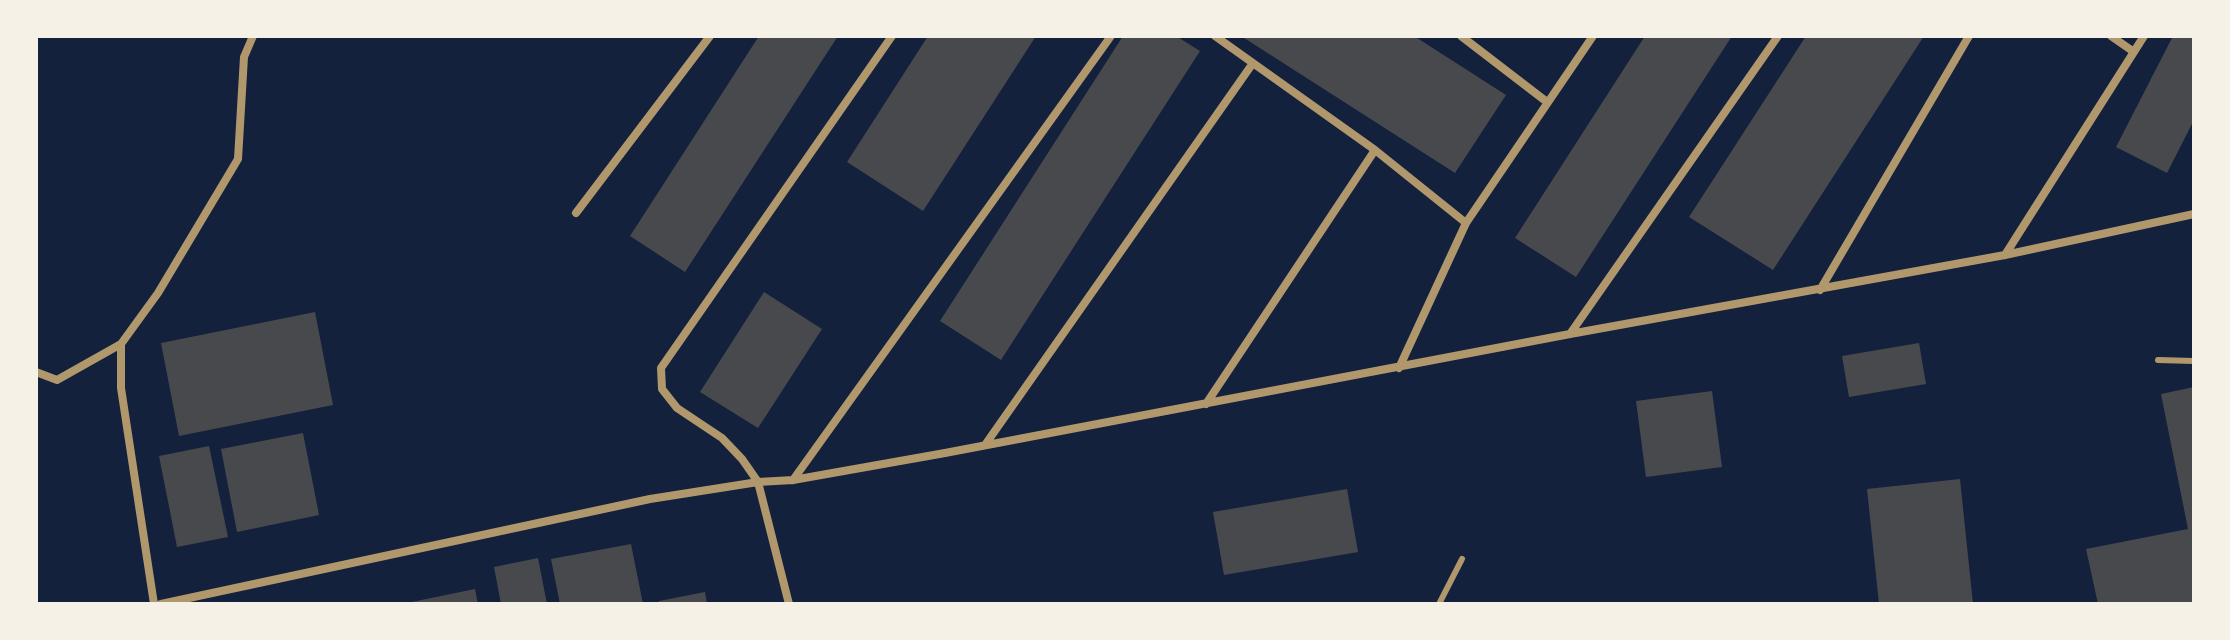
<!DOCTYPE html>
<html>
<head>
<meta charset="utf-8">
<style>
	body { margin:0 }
	#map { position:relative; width:2230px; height:640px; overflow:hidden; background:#14213d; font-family:Literata,serif }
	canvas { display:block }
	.frame { position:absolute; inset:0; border:38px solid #f6f1e7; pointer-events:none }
</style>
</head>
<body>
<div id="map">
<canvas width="2230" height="640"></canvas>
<div class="frame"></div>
</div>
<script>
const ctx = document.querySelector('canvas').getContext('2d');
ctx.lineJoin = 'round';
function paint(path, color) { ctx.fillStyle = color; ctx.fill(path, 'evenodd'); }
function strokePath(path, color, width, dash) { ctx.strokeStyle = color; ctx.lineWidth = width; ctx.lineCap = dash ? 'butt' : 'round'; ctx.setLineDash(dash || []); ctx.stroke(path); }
paint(new Path2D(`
	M 759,36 L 838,36 L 685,272 L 630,236 Z
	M 928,36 L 1036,36 L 923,211 L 847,162 Z
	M 1123,36 L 1176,36 L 1200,51 L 1001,360 L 940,321 Z
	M 1241,36 L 1414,36 L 1506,95 L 1455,173 Z
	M 1645,36 L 1732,36 L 1576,277 L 1515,238 Z
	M 1806,36 L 1924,36 L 1773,270 L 1689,217 Z
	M 2173,36 L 2194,36 L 2194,120 L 2167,173 L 2116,147 Z
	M 764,292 L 822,329 L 758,428 L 700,392 Z
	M 315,312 L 333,405 L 179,436 L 161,343 Z
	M 1919,343 L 1926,384 L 1849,397 L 1842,356 Z
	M 2194,387 L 2194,604 L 2098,604 L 2086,549 L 2188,529 L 2161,394 Z
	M 1712,391 L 1722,467 L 1646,477 L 1636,401 Z
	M 303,433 L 319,515 L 237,532 L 221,449 Z
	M 209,446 L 228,537 L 177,547 L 159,456 Z
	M 1960,479 L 1973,604 L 1879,604 L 1867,489 Z
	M 1347,489 L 1358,552 L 1224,575 L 1213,512 Z
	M 631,544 L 643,604 L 560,604 L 551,559 Z
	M 538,558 L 547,604 L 501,604 L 494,567 Z
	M 475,589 L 478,604 L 407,604 L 407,603 Z
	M 705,592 L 707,604 L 659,604 L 659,601 Z`), '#48494c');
strokePath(new Path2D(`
	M 2158,360 L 2194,361
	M 1439,604 L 1462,559`), '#b1986c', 6);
strokePath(new Path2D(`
	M 1215,36 L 1375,150 L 1466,223
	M 1461,36 L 1547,102
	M 2111,36 L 2134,52
	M 576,213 L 710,36
	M 2005,255 L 2144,36
	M 1820,290 L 1969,36
	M 1570,334 L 1778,36
	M 1399,368 L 1466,223 L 1593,36
	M 36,372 L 57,380 L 121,344
	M 1206,404 L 1375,150
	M 985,445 L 1253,63
	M 793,480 L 1111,36
	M 154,604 L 121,388 L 121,344 L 158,293 L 238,159 L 244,57 L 253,36
	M 161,604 L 650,499 L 758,482 L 793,480 L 945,453 L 1570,334 L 2005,255 L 2194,214
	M 789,604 L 758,482 L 742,459 L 722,438 L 677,408 L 662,389 L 661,368 L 892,36`), '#b1986c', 8);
</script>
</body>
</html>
